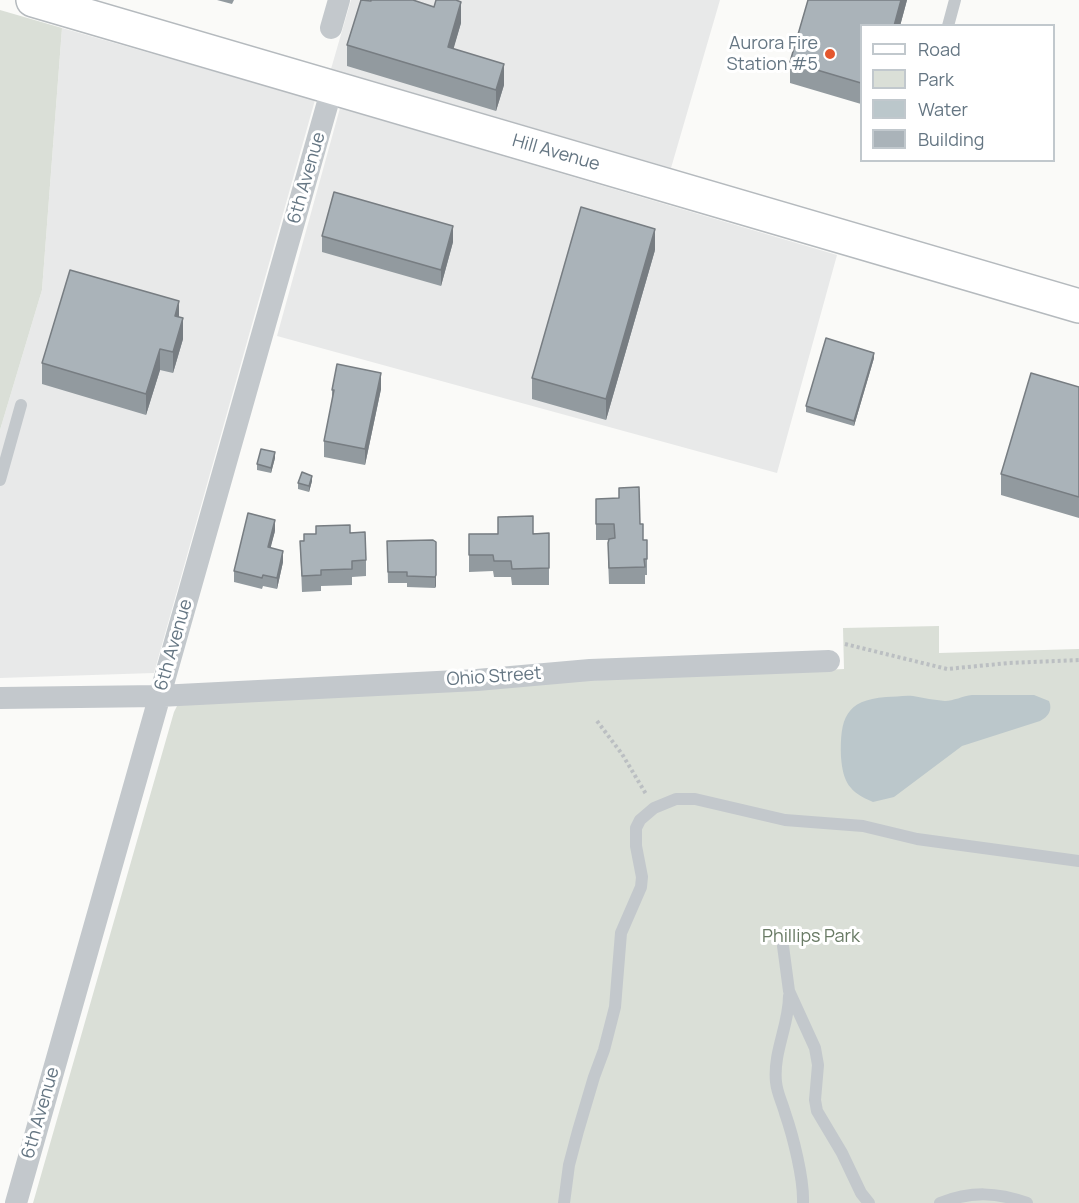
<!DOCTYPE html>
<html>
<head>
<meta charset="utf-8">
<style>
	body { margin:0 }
	#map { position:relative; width:1079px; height:1203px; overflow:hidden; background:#fafaf8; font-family:Manrope,sans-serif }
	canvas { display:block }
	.legend { position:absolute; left:860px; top:24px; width:195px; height:138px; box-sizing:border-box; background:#fff; border:2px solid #c1c8cd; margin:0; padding:8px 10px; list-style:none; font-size:18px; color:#657683 }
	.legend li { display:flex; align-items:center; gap:12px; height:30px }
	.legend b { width:30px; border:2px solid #c1c8cd }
</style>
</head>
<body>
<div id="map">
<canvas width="1079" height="1203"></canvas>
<ul class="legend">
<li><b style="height:8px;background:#fff"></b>Road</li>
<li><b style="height:16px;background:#dadfd7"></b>Park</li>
<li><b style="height:16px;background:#bbc7cb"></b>Water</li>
<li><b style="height:16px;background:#aab3b9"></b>Building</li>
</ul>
</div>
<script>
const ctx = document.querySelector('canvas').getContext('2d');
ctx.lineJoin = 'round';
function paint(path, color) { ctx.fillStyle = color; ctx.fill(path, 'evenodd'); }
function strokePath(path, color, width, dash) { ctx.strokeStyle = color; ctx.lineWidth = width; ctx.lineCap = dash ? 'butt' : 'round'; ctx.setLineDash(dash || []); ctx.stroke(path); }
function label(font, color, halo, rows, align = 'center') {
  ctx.font = font + ' Manrope,sans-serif'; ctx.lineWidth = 6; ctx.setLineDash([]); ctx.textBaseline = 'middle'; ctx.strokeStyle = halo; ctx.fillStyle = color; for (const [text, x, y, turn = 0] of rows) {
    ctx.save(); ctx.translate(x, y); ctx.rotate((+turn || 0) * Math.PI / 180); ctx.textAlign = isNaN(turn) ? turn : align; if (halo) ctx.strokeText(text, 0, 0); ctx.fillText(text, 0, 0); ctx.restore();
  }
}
paint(new Path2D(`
	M 351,0 L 720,0 L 671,168 L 331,69 Z
	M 62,28 L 315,100 L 154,673 L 0,678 L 0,430 L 42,290 Z
	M 340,108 L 837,255 L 777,473 L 277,336 Z`), '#e8e9e9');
paint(new Path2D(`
	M 0,10 L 62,28 L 42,290 L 0,430 Z
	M 939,626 L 939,653 L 1079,649 L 1079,1203 L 33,1203 L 174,712 L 178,704 L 185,699 L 844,669 L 843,628 Z`), '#dadfd7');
paint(new Path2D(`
	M 972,695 L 1034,695 L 1049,701 C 1053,710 1048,717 1040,721 L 962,746 L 894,797 L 873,802 C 849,792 843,782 841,757 C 840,719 845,700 886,697 C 895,697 905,695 913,696 C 924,698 934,700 945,701 C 953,701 963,696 972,695 Z`), '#bbc7cb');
const primary = new Path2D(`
	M 33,0 L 1079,306`);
strokePath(primary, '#b5babe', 36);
strokePath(new Path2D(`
	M 845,644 L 947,669 L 1009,663 L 1079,660
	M 597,721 L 622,754 L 646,794`), '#bbbfc2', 4, [3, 3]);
strokePath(new Path2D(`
	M 948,26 L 955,0
	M 0,480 L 21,405
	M 783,946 L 789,991 L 815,1048 L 818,1065 L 815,1100 L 817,1111 L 842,1153 L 861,1193 L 869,1203
	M 789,996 C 789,1025 773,1052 776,1082 C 777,1093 782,1102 785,1113 C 793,1136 804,1179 803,1203
	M 564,1203 L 569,1165 L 578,1131 L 594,1077 L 604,1050 L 615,1007 L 621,933 L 641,887 L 642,877 L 636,846 L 636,828 L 640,820 L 654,808 L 676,799 L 695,799 L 785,820 L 863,826 L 917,839 L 1079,861
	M 940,1203 C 971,1191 997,1192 1027,1203`), '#c3c8cc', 12);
strokePath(new Path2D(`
	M 331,28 L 339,0
	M 0,698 L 159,696 L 477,680 L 590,670 L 829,661
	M 16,1203 L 332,88`), '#c3c8cc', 22);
strokePath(primary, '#fff', 33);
paint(new Path2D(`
	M 217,0 L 234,0 L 232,4 Z
	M 808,0 L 907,0 L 900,26 L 861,26 L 861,104 L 790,83 L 790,62 Z
	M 461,23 L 453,49 L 504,85 L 496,111 L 347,66 L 347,45 Z
	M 322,236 L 453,242 L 441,286 L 322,252 Z
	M 655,250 L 606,420 L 532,399 L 532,378 Z
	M 179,317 L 183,339 L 173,373 L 160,370 L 146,415 L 42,384 L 42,363 Z
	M 874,358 L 854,426 L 806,412 L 806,406 Z
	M 1079,387 L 1079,518 L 1001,495 L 1001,474 Z
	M 381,389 L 365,465 L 324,457 L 324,441 L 332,404 L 332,390 Z
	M 275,458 L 271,473 L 257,470 L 257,464 Z
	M 312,481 L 309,492 L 298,489 L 298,483 Z
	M 596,499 L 640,524 L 643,540 L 647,540 L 647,575 L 645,575 L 645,584 L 609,584 L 608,559 L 608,543 L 609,540 L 596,540 Z
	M 275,531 L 270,548 L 283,562 L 277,589 L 263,586 L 262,589 L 234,582 L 234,571 Z
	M 350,533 L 366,560 L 366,576 L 352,577 L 352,585 L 321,586 L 321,591 L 302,592 L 300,541 Z
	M 549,533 L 549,585 L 512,585 L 511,577 L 494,577 L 493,571 L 469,572 L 469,534 Z
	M 433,540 L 436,586 L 435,588 L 407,587 L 407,583 L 388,583 L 387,541 Z`), '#929a9f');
paint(new Path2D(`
	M 901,0 L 907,0 L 900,26 L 894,26 Z
	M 461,2 L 461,23 L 448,68 L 448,47 Z
	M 504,64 L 504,85 L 496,111 L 496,90 Z
	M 453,226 L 453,242 L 441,286 L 441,270 Z
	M 655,229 L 655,250 L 606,420 L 606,399 Z
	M 179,301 L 179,322 L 175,316 Z
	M 183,318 L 183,339 L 173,373 L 173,352 Z
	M 160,349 L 160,370 L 146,415 L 146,394 Z
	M 874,353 L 874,358 L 854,426 L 854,421 Z
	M 381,373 L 381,389 L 365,465 L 365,449 Z
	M 275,452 L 275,458 L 271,473 L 271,468 Z
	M 312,476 L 312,481 L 309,492 L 309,486 Z
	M 275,520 L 275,531 L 268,558 L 268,547 Z
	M 283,551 L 283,562 L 277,589 L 277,578 Z
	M 436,575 L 436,586 L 435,588 L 435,577 Z`), '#777d82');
const building = new Path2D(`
	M 361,0 L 371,1 L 371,0 L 413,0 L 434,7 L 436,0 L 456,0 L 461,2 L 448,47 L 504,64 L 496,90 L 347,45 Z
	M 808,0 L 901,0 L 894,26 L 861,26 L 861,83 L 790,62 Z
	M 334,192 L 453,226 L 441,270 L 322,236 Z
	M 581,207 L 655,229 L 606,399 L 532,378 Z
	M 70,270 L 179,301 L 175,316 L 183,318 L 173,352 L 160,349 L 146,394 L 42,363 Z
	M 826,338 L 874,353 L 854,421 L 806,406 Z
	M 337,364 L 381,373 L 365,449 L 324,441 L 334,390 L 332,390 Z
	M 1031,373 L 1079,387 L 1079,497 L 1001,474 Z
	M 261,449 L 275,452 L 271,468 L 257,464 Z
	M 302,472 L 312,476 L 309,486 L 298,483 Z
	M 639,487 L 640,524 L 643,524 L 643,540 L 647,540 L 647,559 L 644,559 L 645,567 L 609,568 L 608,543 L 609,539 L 615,538 L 614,524 L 596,524 L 596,499 L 619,498 L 619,488 Z
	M 248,513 L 275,520 L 268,547 L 283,551 L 277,578 L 263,575 L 262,578 L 234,571 Z
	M 533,516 L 533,534 L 549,533 L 549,568 L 512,569 L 511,561 L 494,561 L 493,555 L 469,555 L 469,534 L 498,534 L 498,517 Z
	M 350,525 L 350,533 L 365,532 L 366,560 L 352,561 L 352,569 L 321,570 L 321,575 L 302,576 L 300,541 L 304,541 L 304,534 L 316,534 L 316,526 Z
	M 433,540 L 436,542 L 436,575 L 435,577 L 407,576 L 407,572 L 388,572 L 387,541 Z`);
paint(building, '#aab3b9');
strokePath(building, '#777d82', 1.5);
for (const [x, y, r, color] of [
	[830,54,6,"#e4572e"]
]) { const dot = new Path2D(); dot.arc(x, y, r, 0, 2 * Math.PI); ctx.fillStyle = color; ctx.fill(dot); strokePath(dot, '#fff', 2); }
label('18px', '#657683', '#fff', [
	["Aurora Fire",818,44],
	["Station #5",818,65]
], 'right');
label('18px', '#657683', '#fff', [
	["Hill Avenue",556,153,16],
	["6th Avenue",307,178,-74],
	["6th Avenue",174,645,-74],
	["Ohio Street",494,677,-4],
	["6th Avenue",41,1113,-74]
]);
label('18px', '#687a64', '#fff', [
	["Phillips Park",811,937]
]);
</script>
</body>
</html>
